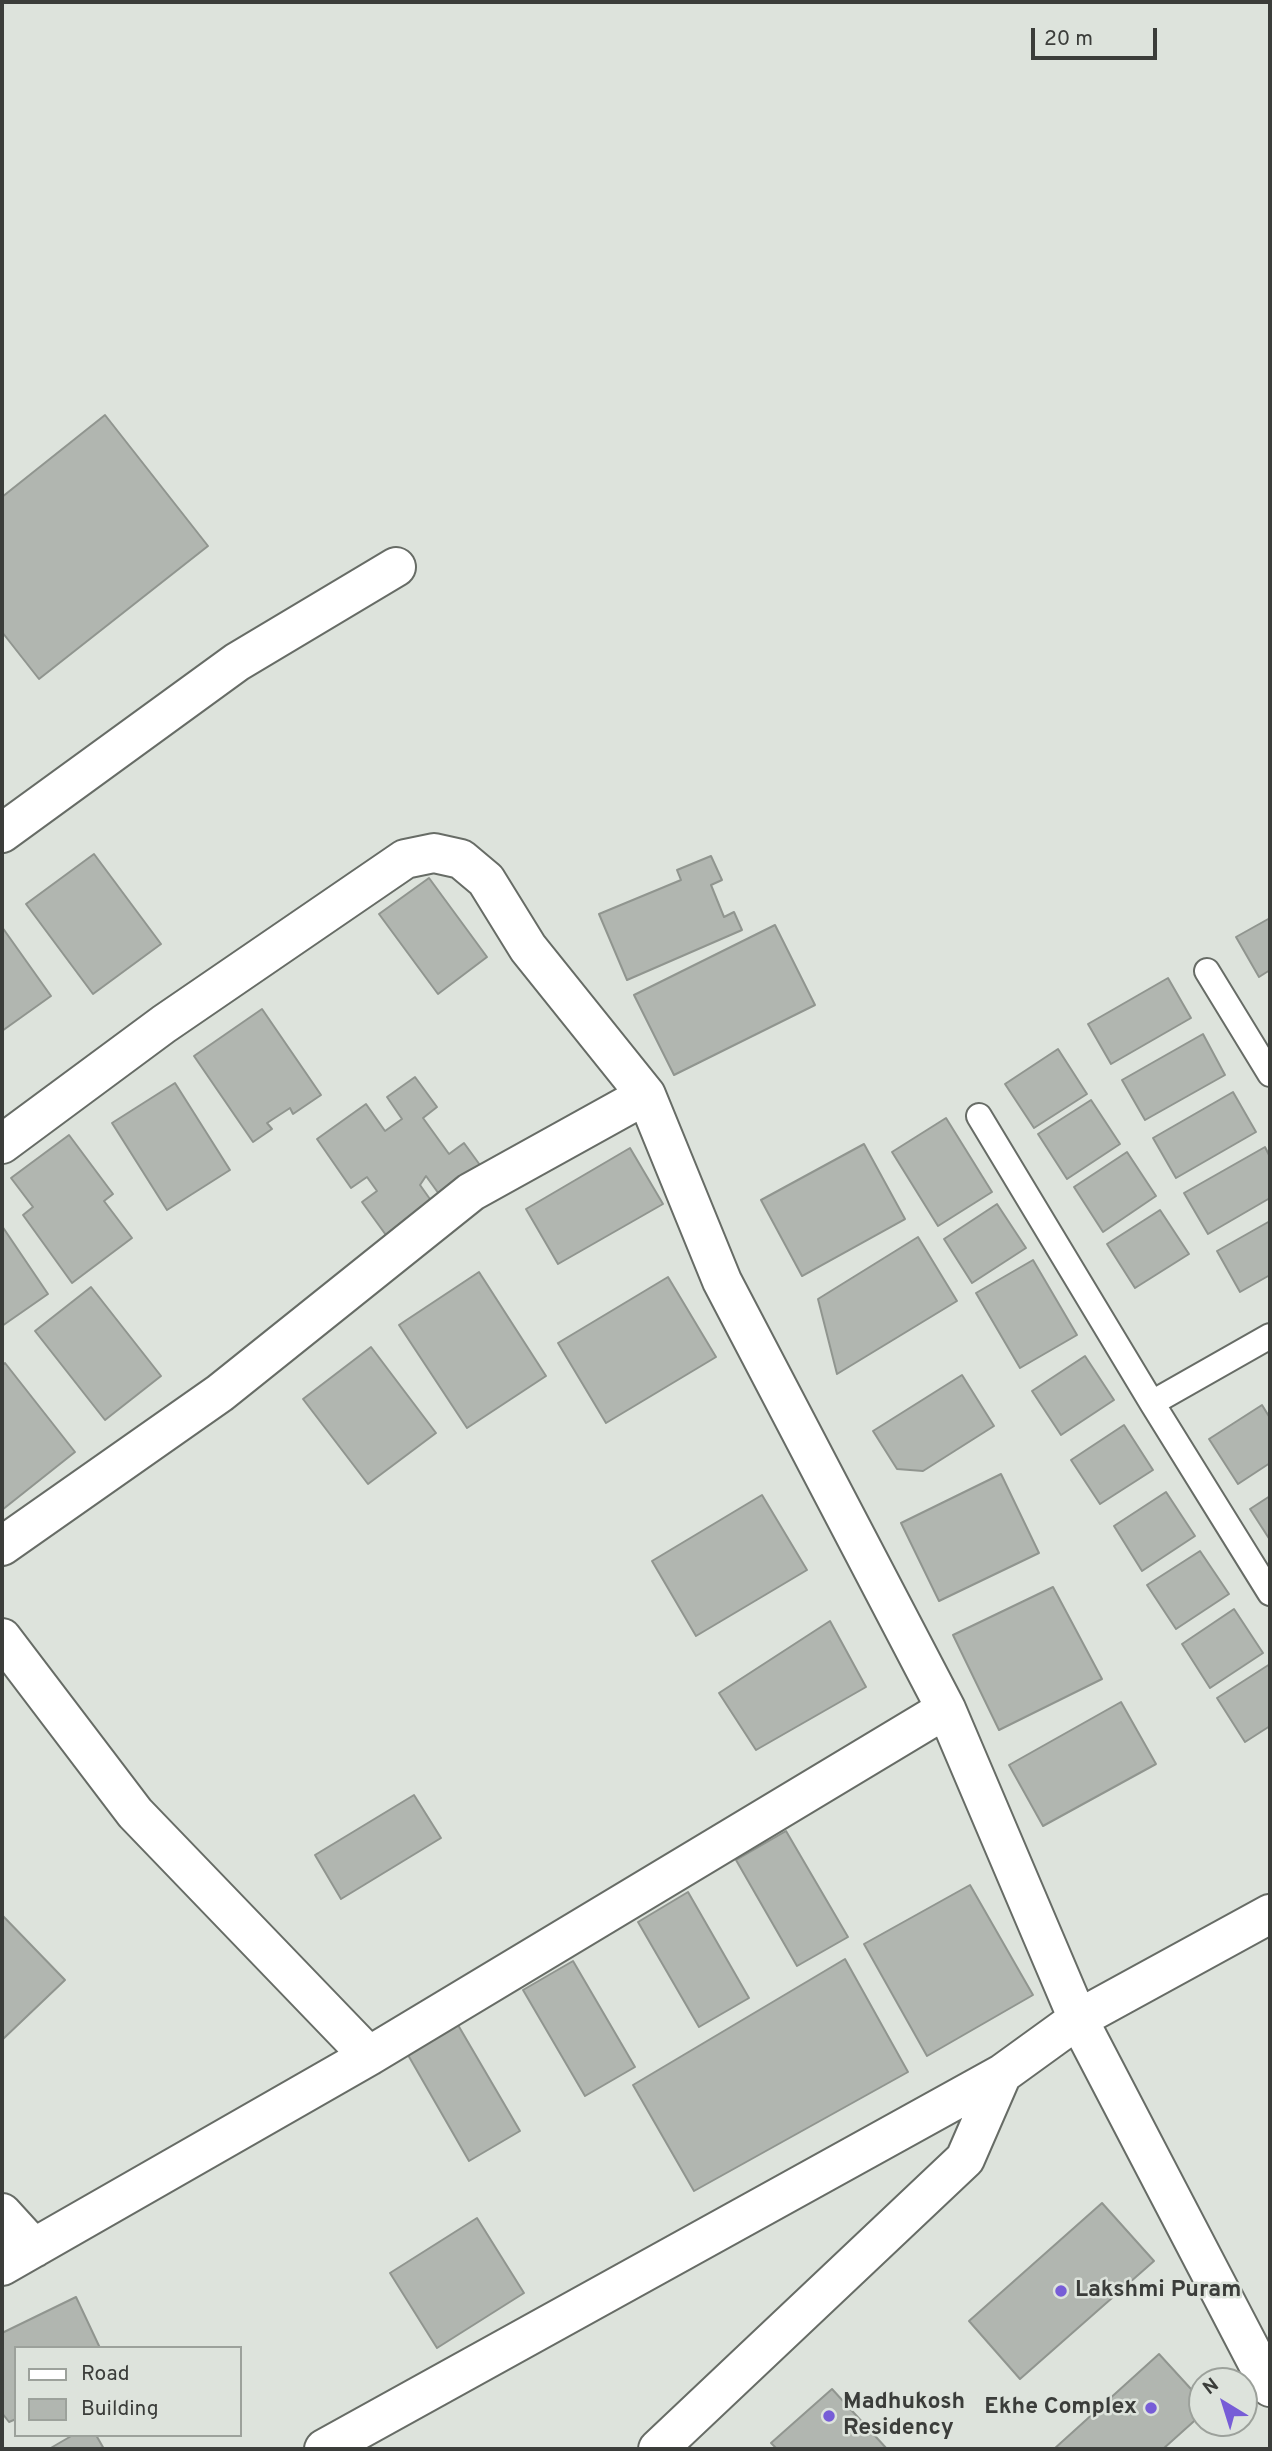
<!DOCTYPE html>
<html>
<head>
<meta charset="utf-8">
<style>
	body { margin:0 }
	#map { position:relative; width:1272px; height:2451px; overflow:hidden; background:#dde3dc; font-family:Overpass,sans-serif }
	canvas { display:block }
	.frame { position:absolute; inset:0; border:4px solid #3b3d3a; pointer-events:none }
	.legend { position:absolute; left:14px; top:2346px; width:228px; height:91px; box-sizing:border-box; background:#dde3dc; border:2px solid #9ca19b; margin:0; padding:9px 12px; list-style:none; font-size:21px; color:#3b3d3a }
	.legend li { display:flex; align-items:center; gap:14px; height:35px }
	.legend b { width:35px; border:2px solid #9ca19b }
	.north { position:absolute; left:1188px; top:2367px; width:70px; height:70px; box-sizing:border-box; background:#dde3dc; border:2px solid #9ca19b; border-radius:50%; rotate:322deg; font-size:19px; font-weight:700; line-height:28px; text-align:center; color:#3b3d3a }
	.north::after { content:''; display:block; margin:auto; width:24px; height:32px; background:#775dd7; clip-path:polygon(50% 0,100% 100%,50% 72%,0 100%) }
	.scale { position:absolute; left:1031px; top:28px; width:126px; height:32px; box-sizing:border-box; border:4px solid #3b3d3a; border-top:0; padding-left:9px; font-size:21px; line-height:24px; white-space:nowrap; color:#3b3d3a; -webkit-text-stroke:5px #dde3dc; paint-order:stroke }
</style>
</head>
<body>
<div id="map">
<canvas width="1272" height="2451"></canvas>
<div class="frame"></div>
<ul class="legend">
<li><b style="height:9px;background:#fff"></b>Road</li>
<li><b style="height:19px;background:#b1b6b0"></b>Building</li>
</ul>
<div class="north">N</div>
<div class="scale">20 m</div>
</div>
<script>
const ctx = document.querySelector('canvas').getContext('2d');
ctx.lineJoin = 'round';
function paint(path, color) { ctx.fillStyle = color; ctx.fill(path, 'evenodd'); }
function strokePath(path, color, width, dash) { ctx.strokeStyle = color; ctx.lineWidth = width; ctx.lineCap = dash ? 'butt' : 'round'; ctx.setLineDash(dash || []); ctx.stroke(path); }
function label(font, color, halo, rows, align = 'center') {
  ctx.font = font + ' Overpass,sans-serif'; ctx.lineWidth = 5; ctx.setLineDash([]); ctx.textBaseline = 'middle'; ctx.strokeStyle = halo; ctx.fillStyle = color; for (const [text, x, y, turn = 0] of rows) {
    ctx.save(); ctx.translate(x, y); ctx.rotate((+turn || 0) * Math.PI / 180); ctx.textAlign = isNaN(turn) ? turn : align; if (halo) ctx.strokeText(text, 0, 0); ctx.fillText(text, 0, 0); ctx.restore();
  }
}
const building = new Path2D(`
	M 105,415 L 208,546 L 39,679 L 2,632 L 2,497 Z
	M 94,854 L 161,944 L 93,994 L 26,904 Z
	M 711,856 L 722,880 L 711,885 L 724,917 L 734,912 L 742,930 L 627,980 L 599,914 L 681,880 L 677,870 Z
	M 429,878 L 487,957 L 438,994 L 379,914 Z
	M 1270,918 L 1270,970 L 1259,977 L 1236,937 Z
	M 775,925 L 815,1005 L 674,1075 L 634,995 Z
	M 2,927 L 51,996 L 2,1031 Z
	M 1168,978 L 1191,1018 L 1111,1064 L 1088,1024 Z
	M 262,1009 L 321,1095 L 293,1114 L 290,1108 L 267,1123 L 272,1129 L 253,1142 L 194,1056 Z
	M 1203,1034 L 1225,1075 L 1145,1120 L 1122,1080 Z
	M 1058,1049 L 1087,1094 L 1034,1128 L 1005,1084 Z
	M 415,1077 L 437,1107 L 423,1118 L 449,1154 L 464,1143 L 485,1172 L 444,1201 L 426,1176 L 420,1185 L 437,1209 L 391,1242 L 362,1202 L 377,1191 L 367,1177 L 351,1188 L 317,1139 L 366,1104 L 385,1131 L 402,1119 L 387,1097 Z
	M 175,1083 L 230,1170 L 167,1210 L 112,1123 Z
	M 1233,1092 L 1256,1132 L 1176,1178 L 1153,1138 Z
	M 1091,1100 L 1120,1144 L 1067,1179 L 1038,1134 Z
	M 946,1118 L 992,1192 L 938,1226 L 892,1152 Z
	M 69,1135 L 113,1194 L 104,1201 L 132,1238 L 72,1283 L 23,1215 L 33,1207 L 11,1178 Z
	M 864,1144 L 905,1219 L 802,1276 L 761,1200 Z
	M 1265,1147 L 1270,1157 L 1270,1198 L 1208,1234 L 1184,1193 Z
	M 630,1148 L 663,1204 L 558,1264 L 526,1209 Z
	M 1127,1152 L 1156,1196 L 1103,1232 L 1074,1187 Z
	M 997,1204 L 1026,1248 L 972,1283 L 944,1239 Z
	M 1160,1210 L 1189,1254 L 1135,1288 L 1107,1244 Z
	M 1270,1221 L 1270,1275 L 1240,1292 L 1217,1251 Z
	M 2,1226 L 48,1294 L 2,1326 Z
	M 918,1237 L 957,1301 L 837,1374 L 818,1299 Z
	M 1033,1260 L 1077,1335 L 1020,1368 L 976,1293 Z
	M 479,1272 L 546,1376 L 467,1428 L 399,1325 Z
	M 668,1277 L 716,1357 L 606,1423 L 558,1343 Z
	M 91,1287 L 161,1376 L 105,1420 L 35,1331 Z
	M 371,1347 L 436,1433 L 368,1484 L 303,1399 Z
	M 1085,1356 L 1114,1400 L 1061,1435 L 1032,1391 Z
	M 5,1363 L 75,1452 L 2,1510 L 2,1366 Z
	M 962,1375 L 994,1426 L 923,1471 L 897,1469 L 873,1431 Z
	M 1262,1405 L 1270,1418 L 1270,1463 L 1238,1484 L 1209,1439 Z
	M 1124,1425 L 1153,1470 L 1100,1504 L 1071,1460 Z
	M 1001,1474 L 1039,1553 L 939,1601 L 901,1523 Z
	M 1166,1492 L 1195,1536 L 1142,1571 L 1114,1526 Z
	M 762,1495 L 807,1570 L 696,1636 L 652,1561 Z
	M 1270,1496 L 1270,1540 L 1250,1509 Z
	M 1200,1551 L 1229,1594 L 1176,1629 L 1147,1585 Z
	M 1053,1587 L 1102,1679 L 999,1730 L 953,1635 Z
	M 1234,1609 L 1263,1653 L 1210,1688 L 1182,1644 Z
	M 830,1621 L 866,1687 L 756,1750 L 719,1693 Z
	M 1270,1664 L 1270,1726 L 1245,1742 L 1217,1698 Z
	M 1121,1702 L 1156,1764 L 1043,1826 L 1009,1765 Z
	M 414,1795 L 441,1838 L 341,1899 L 315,1855 Z
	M 786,1831 L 848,1937 L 797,1966 L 736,1860 Z
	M 970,1885 L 1033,1995 L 927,2056 L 864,1944 Z
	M 688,1892 L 749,1998 L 699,2027 L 638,1922 Z
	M 2,1915 L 65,1980 L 2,2040 Z
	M 845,1959 L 908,2072 L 694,2191 L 633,2085 Z
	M 573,1961 L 635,2067 L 585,2096 L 523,1990 Z
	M 458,2025 L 520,2131 L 469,2161 L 408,2055 Z
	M 1102,2203 L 1154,2261 L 1020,2379 L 969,2321 Z
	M 477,2218 L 524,2293 L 437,2348 L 390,2273 Z
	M 76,2297 L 100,2348 L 16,2348 L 16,2419 L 9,2422 L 2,2413 L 2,2333 Z
	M 1159,2354 L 1202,2401 L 1202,2414 L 1163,2449 L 1054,2449 Z
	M 832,2389 L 887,2449 L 777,2449 L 771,2443 Z
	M 73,2435 L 96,2435 L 104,2449 L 49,2449 Z`);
paint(building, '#b1b6b0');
strokePath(building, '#90958f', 2);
const lane = new Path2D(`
	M 1207,971 L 1270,1074
	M 979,1116 L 1152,1403 L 1270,1593
	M 1152,1403 L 1270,1336`);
const street = new Path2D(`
	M 2,833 L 237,662 L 396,567
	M 2,1144 L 164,1024 L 405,859 L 434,853 L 461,859 L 486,880 L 528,948 L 646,1095 L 722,1281 L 946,1709 L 1078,2019 L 1270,2387
	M 2,1546 L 220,1393 L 471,1192 L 646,1095
	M 2,1638 L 135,1813 L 369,2056
	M 2,2213 L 34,2248
	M 2,2266 L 369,2056 L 946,1709
	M 324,2449 L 1002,2074 L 1078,2019 L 1270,1914
	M 658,2449 L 965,2159 L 1002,2074`);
strokePath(lane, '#676c66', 28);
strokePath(street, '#676c66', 42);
strokePath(lane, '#fff', 24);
strokePath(street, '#fff', 38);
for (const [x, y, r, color] of [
	[1061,2291,7,"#775dd7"],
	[1151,2408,7,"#775dd7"],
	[829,2416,7,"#775dd7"]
]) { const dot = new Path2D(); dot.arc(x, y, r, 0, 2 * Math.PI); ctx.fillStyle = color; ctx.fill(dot); strokePath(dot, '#dde3dc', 2.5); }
label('bold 23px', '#3b3d3a', '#dde3dc', [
	["Lakshmi Puram",1075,2291],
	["Madhukosh",843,2403],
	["Residency",843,2429],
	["Ekhe Complex",1137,2408,"right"]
], 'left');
</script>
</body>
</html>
